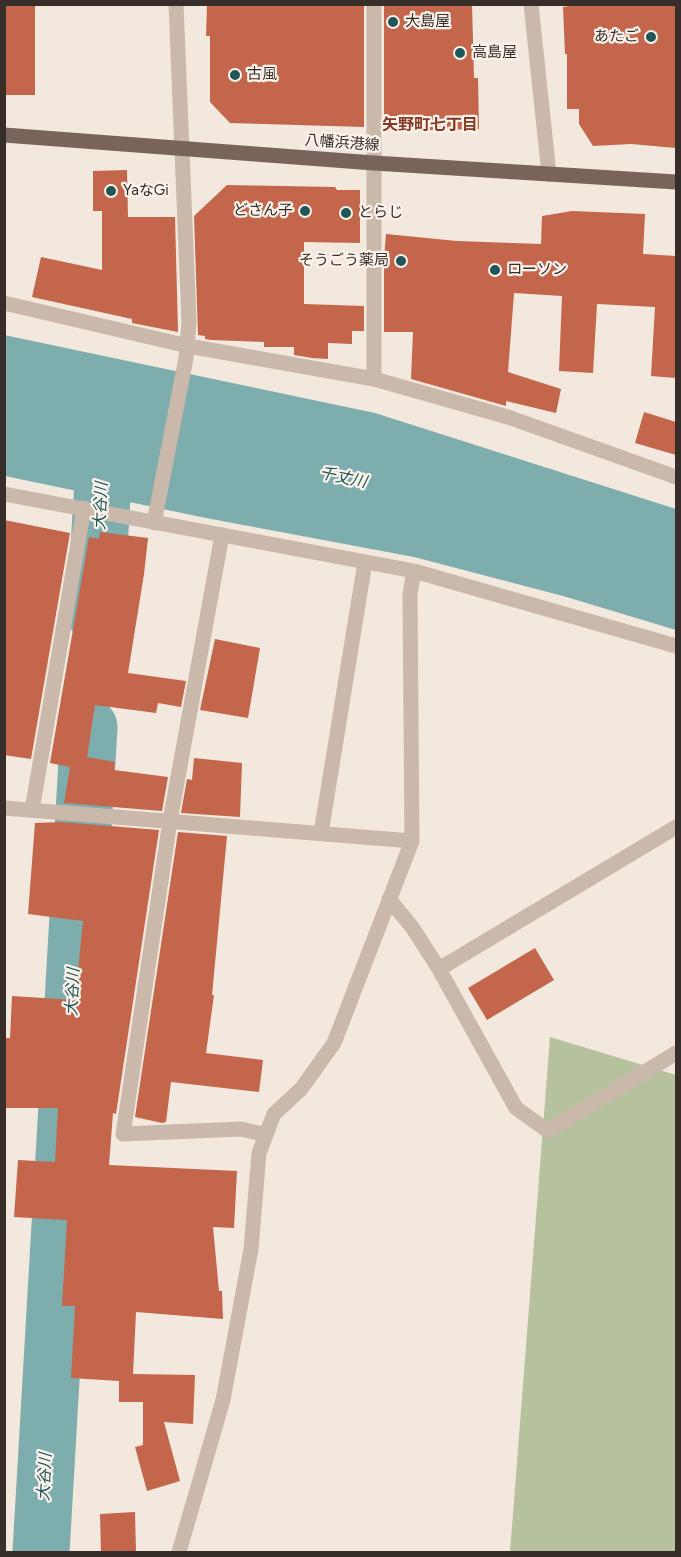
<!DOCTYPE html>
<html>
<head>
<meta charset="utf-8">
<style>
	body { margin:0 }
	#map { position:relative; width:681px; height:1557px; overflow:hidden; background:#f2e8de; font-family:Figtree,sans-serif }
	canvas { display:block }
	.frame { position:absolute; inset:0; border:6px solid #382e29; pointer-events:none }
</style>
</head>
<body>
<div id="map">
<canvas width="681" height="1557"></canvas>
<div class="frame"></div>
</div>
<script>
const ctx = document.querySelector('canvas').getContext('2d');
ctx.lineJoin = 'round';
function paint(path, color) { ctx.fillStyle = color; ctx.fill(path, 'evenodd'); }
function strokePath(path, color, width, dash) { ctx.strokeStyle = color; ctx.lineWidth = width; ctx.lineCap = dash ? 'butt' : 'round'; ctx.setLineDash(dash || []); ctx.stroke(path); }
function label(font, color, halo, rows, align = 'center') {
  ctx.font = font + ' Figtree,"Noto Sans JP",sans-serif'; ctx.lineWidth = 4.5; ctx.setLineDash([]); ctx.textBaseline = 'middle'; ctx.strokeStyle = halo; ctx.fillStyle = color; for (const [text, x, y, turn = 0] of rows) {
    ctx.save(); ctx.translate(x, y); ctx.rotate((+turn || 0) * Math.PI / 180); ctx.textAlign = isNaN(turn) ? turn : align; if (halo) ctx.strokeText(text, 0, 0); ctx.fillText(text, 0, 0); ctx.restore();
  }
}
paint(new Path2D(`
	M 550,1037 L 676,1075 L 676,1552 L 510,1552 Z`), '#b6c19e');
paint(new Path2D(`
	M 4,335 L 375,413 L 676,509 L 676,630 L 563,596 L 414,557 L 206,518 L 5,476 Z`), '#7eadae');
strokePath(new Path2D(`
	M 95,614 L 106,431
	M 41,1552 L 89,727`), '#7eadae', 57);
paint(new Path2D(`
	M 4,4 L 35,4 L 35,95 L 4,95 Z
	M 207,4 L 364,4 L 364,127 L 230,123 L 210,102 L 210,36 L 206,36 Z
	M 384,4 L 472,4 L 474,78 L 478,78 L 479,129 L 387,131 L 387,127 L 384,127 Z
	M 581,4 L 676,4 L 676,148 L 631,144 L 593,146 L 579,124 L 579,109 L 567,109 L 567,54 L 565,54 L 563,7 Z
	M 127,170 L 128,217 L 175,217 L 178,332 L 132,323 L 132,319 L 32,297 L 41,257 L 102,270 L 102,211 L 93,211 L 93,171 Z
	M 227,185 L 335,187 L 337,190 L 360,190 L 360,243 L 304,242 L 304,304 L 364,306 L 364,331 L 352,331 L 352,344 L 328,343 L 328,359 L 312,358 L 294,355 L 294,347 L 264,347 L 264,342 L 211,340 L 205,339 L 205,336 L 198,335 L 194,216 Z
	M 572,211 L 645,214 L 643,254 L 676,256 L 676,378 L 651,376 L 655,307 L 597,304 L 593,373 L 559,371 L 562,296 L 514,293 L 508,372 L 561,389 L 556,413 L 506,401 L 506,406 L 411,379 L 413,332 L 384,332 L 384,258 L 386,234 L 457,241 L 541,244 L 542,216 Z
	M 644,412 L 676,422 L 676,455 L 635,443 Z
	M 4,520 L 70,533 L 31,759 L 4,755 Z
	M 100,532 L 148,538 L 144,574 L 128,673 L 186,681 L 181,707 L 158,703 L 156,713 L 95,705 L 87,757 L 115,762 L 114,770 L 168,777 L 162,811 L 64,803 L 70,767 L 50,763 L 89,537 L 99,539 Z
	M 215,639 L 260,648 L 248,718 L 200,710 Z
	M 194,758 L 242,763 L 240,817 L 181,813 L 187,779 L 192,780 Z
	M 61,822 L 159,830 L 116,1114 L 113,1113 L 109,1165 L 237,1171 L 234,1228 L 213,1227 L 219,1291 L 222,1291 L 223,1319 L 136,1312 L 133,1374 L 195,1375 L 193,1424 L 164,1422 L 180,1481 L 147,1491 L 135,1447 L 143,1445 L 143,1402 L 119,1402 L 119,1381 L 71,1378 L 75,1306 L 62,1306 L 67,1220 L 14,1217 L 18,1160 L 55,1162 L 58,1108 L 4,1108 L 4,1038 L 10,1038 L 12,996 L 75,1000 L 83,921 L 28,914 L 35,823 Z
	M 178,832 L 227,836 L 212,995 L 214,995 L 206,1053 L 263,1060 L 259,1092 L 171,1082 L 166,1122 L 162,1123 L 135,1117 Z
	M 535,948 L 554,980 L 487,1020 L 468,988 Z
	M 135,1512 L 136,1552 L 101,1552 L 100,1514 Z`), '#c3664b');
strokePath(new Path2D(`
	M 531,4 L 549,174
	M 4,303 L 188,346 L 374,379 L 508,417 L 676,477
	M 374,379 L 374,4
	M 4,494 L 414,571 L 676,646
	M 154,523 L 186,358 L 189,322 L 176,4
	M 222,535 L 170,821 L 123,1134 L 241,1129 L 266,1135
	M 4,808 L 412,841
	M 32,810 L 84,508
	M 321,833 L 365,562
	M 389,899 L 412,927 L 439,969 L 676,827
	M 439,969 L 516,1108 L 548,1131 L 676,1053
	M 179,1552 L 223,1400 L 251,1249 L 259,1153 L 274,1114 L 301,1089 L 334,1043 L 412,841 L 410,594 L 414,571`), '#cab8aa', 15);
strokePath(new Path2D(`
	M 4,135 L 374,163 L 676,182`), '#79645b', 15);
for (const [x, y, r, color] of [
	[393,22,6,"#205658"],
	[651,37,6,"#205658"],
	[460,53,6,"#205658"],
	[235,75,6,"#205658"],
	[111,191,6,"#205658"],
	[305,211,6,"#205658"],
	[346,213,6,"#205658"],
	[401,261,6,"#205658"],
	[495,270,6,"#205658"]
]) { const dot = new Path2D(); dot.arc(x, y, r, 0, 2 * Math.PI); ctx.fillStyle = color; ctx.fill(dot); strokePath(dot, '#faf2eb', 2); }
label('15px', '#382e29', '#faf2eb', [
	["大島屋",405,22],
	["あたご",639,37,"right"],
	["高島屋",472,53],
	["古風",247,75],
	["YaなGi",123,191],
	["どさん子",293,211,"right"],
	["とらじ",358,213],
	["そうごう薬局",389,261,"right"],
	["ローソン",507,270]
], 'left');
label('15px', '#382e29', '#faf2eb', [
	["八幡浜港線",342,143,4]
]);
label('bold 16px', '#853924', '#faf2eb', [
	["矢野町七丁目",430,125]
]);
label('italic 16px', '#205658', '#faf2eb', [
	["千丈川",343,478,12],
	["大谷川",101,506,-87],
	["大谷川",73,992,-87],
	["大谷川",45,1477,-87]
]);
</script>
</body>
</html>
